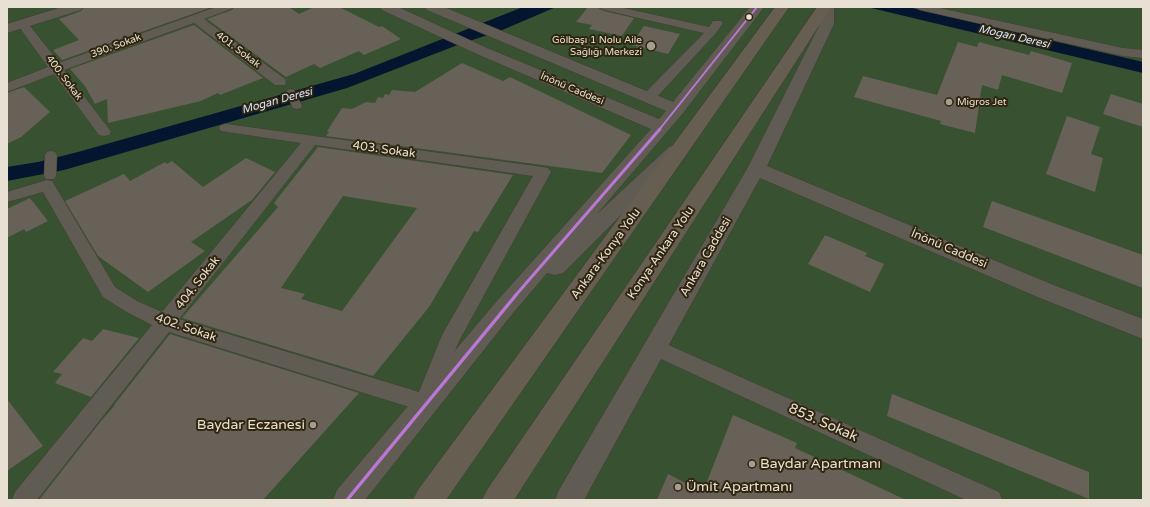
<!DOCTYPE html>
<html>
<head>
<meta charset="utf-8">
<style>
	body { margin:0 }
	#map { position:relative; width:1150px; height:507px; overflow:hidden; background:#282217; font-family:"Varela Round",sans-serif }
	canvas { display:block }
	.frame { position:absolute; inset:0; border:8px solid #e7e0d3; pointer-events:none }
</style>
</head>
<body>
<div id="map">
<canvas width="1150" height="507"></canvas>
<div class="frame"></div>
</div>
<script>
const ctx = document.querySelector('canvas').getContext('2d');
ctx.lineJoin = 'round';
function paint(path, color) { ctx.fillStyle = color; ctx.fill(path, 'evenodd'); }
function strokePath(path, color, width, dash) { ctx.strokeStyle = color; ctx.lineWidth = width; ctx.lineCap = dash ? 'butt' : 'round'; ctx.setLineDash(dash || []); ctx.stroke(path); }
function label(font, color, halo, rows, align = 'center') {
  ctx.font = font + ' "Varela Round",sans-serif'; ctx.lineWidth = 4; ctx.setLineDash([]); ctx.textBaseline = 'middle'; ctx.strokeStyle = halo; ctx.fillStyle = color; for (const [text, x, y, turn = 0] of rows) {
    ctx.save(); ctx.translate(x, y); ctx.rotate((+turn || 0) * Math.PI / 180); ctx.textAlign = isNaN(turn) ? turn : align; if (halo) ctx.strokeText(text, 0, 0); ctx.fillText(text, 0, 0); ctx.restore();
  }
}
paint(new Path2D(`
	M 7,7 L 1143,7 L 1143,500 L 7,500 Z`), '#385130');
paint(new Path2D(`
	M 523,7 L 556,7 L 500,31 L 460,44 L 347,88 L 64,170 L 7,181 L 7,167 L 38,162 L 78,152 L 354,74 Z
	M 867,7 L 908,7 L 1143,62 L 1143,73 Z`), '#041530');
paint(new Path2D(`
	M 84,7 L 212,7 L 62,60 L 53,50 L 79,40 L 59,19 L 81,11 Z
	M 234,7 L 289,7 L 299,14 L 314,7 L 339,7 L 379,27 L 382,26 L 401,39 L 364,55 L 359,51 L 320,68 L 314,64 L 286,77 L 207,19 L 232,10 Z
	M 588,7 L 597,7 L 604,11 L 634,18 L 622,36 L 589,29 L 592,25 L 576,22 Z
	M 194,25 L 263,78 L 220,95 L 218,93 L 201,101 L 108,123 L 107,99 L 95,104 L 85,86 L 70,69 Z
	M 644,26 L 680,34 L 668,54 L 631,45 Z
	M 958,42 L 977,47 L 979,42 L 1029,55 L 1031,51 L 1072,63 L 1062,93 L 1002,75 L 998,90 L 982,85 L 975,133 L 940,124 L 941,121 L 854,97 L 863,76 L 937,95 Z
	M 462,63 L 503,81 L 510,77 L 631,135 L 602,173 L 326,136 L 329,132 L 327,131 L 342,108 L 352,109 L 366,102 L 375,103 L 378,97 L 383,98 L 385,94 L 389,95 L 392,90 L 415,92 Z
	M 24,87 L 50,112 L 21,137 L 7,144 L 7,93 Z
	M 1111,94 L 1143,104 L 1143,127 L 1103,114 Z
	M 1067,116 L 1100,127 L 1091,154 L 1103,158 L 1095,192 L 1046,174 Z
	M 318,147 L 513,175 L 478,232 L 474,231 L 429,307 L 373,376 L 182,318 L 278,207 L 274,203 ZM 343,196 L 417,208 L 342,311 L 301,299 L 305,294 L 281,288 Z
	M 246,158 L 275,172 L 252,200 L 191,242 L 205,251 L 148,292 L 98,256 L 65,201 L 124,174 L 130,181 L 165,162 L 167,164 L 172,161 L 203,187 Z
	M 30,198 L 48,221 L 26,232 L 24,229 L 7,238 L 7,209 Z
	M 992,201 L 1143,255 L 1143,288 L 983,227 Z
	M 825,235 L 867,253 L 865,256 L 884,264 L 870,292 L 808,264 Z
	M 103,329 L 139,338 L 91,397 L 55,383 L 62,374 L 53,372 L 83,338 L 92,341 Z
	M 170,334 L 359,393 L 263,500 L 39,500 L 101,421 L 115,405 L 114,405 Z
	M 892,394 L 1089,472 L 1089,499 L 887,416 Z
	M 7,399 L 43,446 L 7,471 Z
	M 733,415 L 797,443 L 795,448 L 906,500 L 657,500 L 668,474 L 703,492 Z`), '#676157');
const pedestrian = new Path2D(`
	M 290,89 L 294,90 L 302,106 L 301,108 L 297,109 L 293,108 L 285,92 Z
	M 51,151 L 55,152 L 57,155 L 56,176 L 54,179 L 46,179 L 44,176 L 45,155 L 47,152 Z`);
const minor = new Path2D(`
	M 216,7 L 233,7 L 231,9 L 204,19 L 285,79 L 286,82 L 285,85 L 275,85 L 194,23 L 64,70 L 109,129 L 111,132 L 109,135 L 104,136 L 99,135 L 54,74 L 7,92 L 7,83 L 48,67 L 17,24 L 19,22 L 27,22 L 59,63 Z
	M 598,7 L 619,7 L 709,27 L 713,21 L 721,21 L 723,23 L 716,33 L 654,100 L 644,100 L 642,97 L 644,94 L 704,33 L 604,10 Z
	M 914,7 L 935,7 L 1123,48 L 1143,50 L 1143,58 L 1123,56 L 920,10 Z
	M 226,124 L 543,167 L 548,168 L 551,172 L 458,343 L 432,410 L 425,412 L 169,332 L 37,500 L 12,500 L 15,492 L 152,325 L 125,311 L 103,297 L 43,192 L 7,202 L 7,192 L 47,180 L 52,181 L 115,287 L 137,301 L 162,312 L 301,143 L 221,131 L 219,128 L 221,125 ZM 315,145 L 533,176 L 442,335 L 419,392 L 179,319 Z
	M 655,339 L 999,492 L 1002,500 L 966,500 L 648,353 L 645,347 L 648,341 Z`);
const tertiary = new Path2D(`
	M 62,7 L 83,7 L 81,10 L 7,33 L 7,24 Z
	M 380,7 L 398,7 L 487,48 L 659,119 L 666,111 L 427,10 L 425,7 L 444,7 L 673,102 L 750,7 L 764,7 L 683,113 L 597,214 L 669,147 L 675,145 L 681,147 L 684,151 L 681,155 L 563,273 L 555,275 L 547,273 L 513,313 L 365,500 L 333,500 L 337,490 L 497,301 L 651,129 L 477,54 L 382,10 Z
	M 820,7 L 834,7 L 834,24 L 767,166 L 1056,286 L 1143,319 L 1143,339 L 1040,298 L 760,178 L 584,500 L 555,500 L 559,490 L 747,169 L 820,24 Z`);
const trunk = new Path2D(`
	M 775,7 L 789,7 L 446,500 L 413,500 L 418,490 Z
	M 817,7 L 831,7 L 514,500 L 482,500 L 487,490 Z`);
strokePath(pedestrian, '#443e36', 1);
strokePath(minor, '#443e36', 1);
strokePath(tertiary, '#443e36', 1);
strokePath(trunk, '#443e36', 1);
paint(pedestrian, '#615c53');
paint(minor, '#615c53');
paint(tertiary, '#615c53');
paint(trunk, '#675e52');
strokePath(new Path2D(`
	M 659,130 L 757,7`), '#ba77d6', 2);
strokePath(new Path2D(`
	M 515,296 L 660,129`), '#ba77d6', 3);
strokePath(new Path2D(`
	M 347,500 L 516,295`), '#ba77d6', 3.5);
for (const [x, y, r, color] of [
	[749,17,3.5,"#e7e0d3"],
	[651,46,5,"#a49e91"],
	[949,102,4,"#a49e91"],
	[313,425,4,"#a49e91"],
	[752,464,4,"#a49e91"],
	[678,487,4,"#a49e91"]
]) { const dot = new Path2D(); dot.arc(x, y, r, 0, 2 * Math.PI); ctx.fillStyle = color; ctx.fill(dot); strokePath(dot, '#30250f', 1.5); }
label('10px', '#e7e0d3', '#30250f', [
	["Gölbaşı 1 Nolu Aile",642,40],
	["Sağlığı Merkezi",642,52],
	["Migros Jet",957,102,"left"]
], 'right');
label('10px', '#e7e0d3', '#30250f', [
	["390. Sokak",116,46,-20],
	["401. Sokak",238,50,37],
	["400. Sokak",64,78,53],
	["İnönü Caddesi",572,89,23]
]);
label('italic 11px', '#d1e5fe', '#30250f', [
	["Mogan Deresi",1014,37,13],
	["Mogan Deresi",277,101,-15]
]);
label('12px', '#e7e0d3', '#30250f', [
	["403. Sokak",384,150,8],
	["İnönü Caddesi",949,249,23],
	["Konya-Ankara Yolu",661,253,-56],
	["Ankara-Konya Yolu",606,254,-54],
	["Ankara Caddesi",706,257,-60],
	["404. Sokak",198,283,-52],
	["402. Sokak",186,328,19]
]);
label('14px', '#e7e0d3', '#30250f', [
	["853. Sokak",823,423,24]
]);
label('14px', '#e7e0d3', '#30250f', [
	["Baydar Eczanesi",305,425,"right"],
	["Baydar Apartmanı",760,464],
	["Ümit Apartmanı",686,487]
], 'left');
</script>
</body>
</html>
